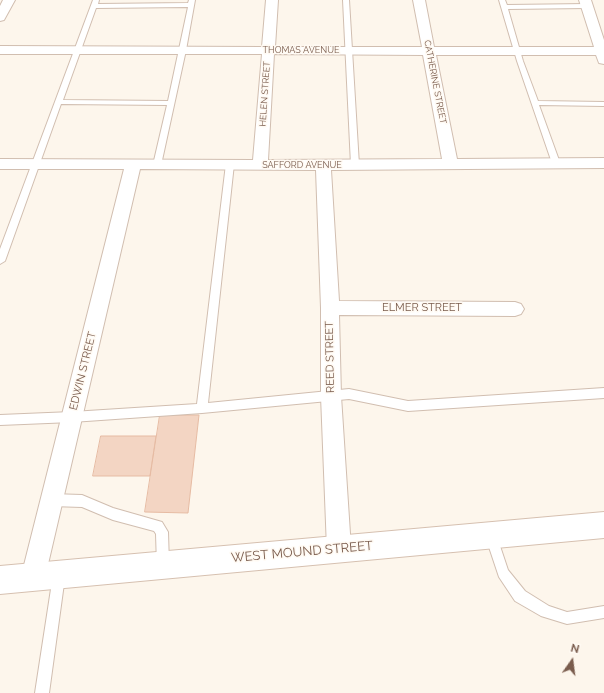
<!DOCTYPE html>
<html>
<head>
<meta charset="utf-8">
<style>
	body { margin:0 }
	#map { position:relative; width:604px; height:693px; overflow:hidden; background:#fdf6ec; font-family:Raleway,sans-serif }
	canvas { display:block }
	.north { position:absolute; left:552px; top:641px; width:40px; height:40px; -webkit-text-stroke:3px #fffaf3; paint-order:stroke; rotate:14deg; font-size:11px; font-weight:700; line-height:16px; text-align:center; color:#7a5c4d }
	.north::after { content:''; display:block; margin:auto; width:14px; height:18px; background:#7a5c4d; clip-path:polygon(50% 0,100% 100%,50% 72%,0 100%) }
</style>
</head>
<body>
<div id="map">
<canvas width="604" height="693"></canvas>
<div class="north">N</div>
</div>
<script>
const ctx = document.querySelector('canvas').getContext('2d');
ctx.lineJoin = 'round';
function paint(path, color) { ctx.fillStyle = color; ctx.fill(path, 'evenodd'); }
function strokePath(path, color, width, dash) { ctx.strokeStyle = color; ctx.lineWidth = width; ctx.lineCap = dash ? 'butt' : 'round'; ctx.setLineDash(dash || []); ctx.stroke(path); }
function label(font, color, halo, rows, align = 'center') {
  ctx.font = font + ' Raleway,sans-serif'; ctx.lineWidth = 3; ctx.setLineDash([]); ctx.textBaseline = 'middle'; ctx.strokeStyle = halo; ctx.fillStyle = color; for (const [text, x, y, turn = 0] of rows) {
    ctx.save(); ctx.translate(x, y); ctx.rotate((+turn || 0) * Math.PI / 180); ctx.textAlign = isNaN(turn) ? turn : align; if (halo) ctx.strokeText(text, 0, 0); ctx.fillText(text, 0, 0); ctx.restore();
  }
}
const building = new Path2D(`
	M 160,415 L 199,415 L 188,513 L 145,512 Z
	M 101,436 L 156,436 L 150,476 L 93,476 Z`);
paint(building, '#f3d5c3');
strokePath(building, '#e6bba3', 1);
const lane = new Path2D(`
	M 93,0 L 99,0 L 98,4 L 188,3 L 189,0 L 195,0 L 186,50 L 161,165 L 157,168 L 153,165 L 167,105 L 61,104 L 5,261 L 0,264 L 0,249 ZM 188,7 L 168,101 L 63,100 L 96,8 Z
	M 343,0 L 349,0 L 359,165 L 355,168 L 351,165 Z
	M 499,0 L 505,0 L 507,5 L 587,4 L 590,6 L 587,8 L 508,9 L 523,61 L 538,101 L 604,102 L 604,106 L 539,105 L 560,163 L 559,165 L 556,166 L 552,163 L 517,61 Z
	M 230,161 L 234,164 L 208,403 L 349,389 L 408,401 L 604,388 L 604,398 L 408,411 L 349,399 L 202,413 L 72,422 L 0,425 L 0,415 L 72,412 L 197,404 L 226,164 Z
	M 51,494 L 82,495 L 113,508 L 162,522 L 168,532 L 169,565 L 167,569 L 163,571 L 159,569 L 157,565 L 156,534 L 154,531 L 113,520 L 82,507 L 51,506 L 47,504 L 45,500 L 47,496 Z
	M 491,529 L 495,531 L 508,570 L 525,591 L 549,606 L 567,612 L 604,606 L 604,618 L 567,624 L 541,616 L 515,601 L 499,577 L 485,535 L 487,531 Z
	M 59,570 L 63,572 L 65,576 L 49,693 L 35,693 L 53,576 L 55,572 Z`);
const street = new Path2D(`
	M 3,0 L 15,0 L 4,20 L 0,21 L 0,6 Z
	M 266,0 L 278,0 L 275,47 L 422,47 L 413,0 L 425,0 L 434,47 L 594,47 L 579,0 L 591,0 L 604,40 L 604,64 L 599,63 L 596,55 L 436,55 L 457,159 L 604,158 L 604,168 L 331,170 L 339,301 L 515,302 L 521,304 L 524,309 L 521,314 L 515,316 L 339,315 L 341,396 L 351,549 L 347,557 L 339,561 L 331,557 L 327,549 L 321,396 L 321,308 L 316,170 L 140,169 L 45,577 L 41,585 L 33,589 L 25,585 L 21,577 L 124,169 L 0,169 L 0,159 L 253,160 L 262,54 L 0,54 L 0,46 L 262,47 ZM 274,54 L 423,55 L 442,159 L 268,160 Z`);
const secondary = new Path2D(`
	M 604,512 L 604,538 L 0,594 L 0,566 Z`);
strokePath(lane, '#d1beb0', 2);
strokePath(street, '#d1beb0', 2);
strokePath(secondary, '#d6c0b0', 2);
paint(lane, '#fff');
paint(street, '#fff');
paint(secondary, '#fff');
label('9px', '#7a5c4d', '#fffaf3', [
	["THOMAS AVENUE",301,50],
	["CATHERINE STREET",435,82,79],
	["HELEN STREET",265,94,-86],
	["SAFFORD AVENUE",302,165]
]);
label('11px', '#7a5c4d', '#fffaf3', [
	["ELMER STREET",422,308],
	["REED STREET",330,357,-91],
	["EDWIN STREET",83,371,-76]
]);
label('13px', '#7a5c4d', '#fffaf3', [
	["WEST MOUND STREET",302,552,-5]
]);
</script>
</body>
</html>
